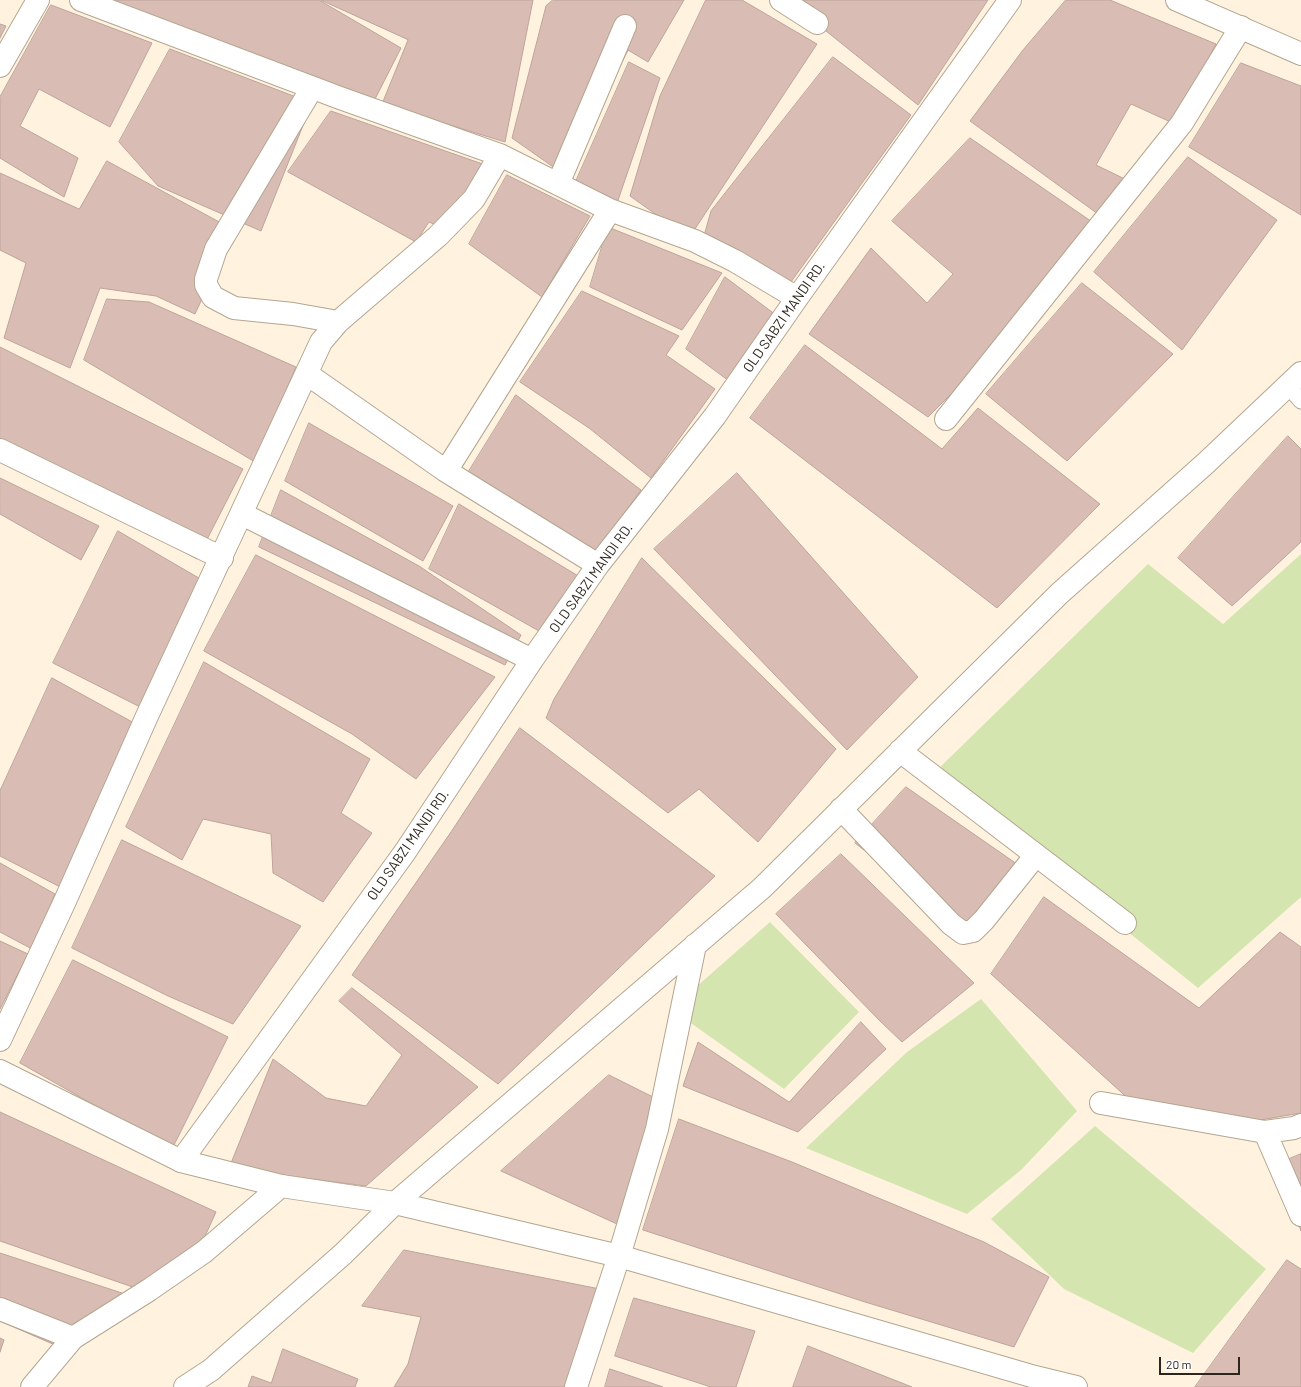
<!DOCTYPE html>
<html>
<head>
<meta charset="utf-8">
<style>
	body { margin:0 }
	#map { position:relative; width:1301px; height:1387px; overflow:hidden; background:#fff3e0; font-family:Barlow,sans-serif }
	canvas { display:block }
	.scale { position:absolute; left:1159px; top:1357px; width:81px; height:18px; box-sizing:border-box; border:2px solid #2c271e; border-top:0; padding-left:5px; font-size:12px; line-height:14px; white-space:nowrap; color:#2c271e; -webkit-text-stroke:3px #fff; paint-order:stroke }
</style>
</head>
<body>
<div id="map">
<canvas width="1301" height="1387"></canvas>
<div class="scale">20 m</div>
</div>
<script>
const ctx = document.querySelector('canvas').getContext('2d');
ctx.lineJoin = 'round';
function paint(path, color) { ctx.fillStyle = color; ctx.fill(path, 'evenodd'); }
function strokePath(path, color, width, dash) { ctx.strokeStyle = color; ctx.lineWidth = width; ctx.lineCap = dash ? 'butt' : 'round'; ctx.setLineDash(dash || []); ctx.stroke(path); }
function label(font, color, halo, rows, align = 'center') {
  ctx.font = font + ' Barlow,sans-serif'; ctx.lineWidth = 3.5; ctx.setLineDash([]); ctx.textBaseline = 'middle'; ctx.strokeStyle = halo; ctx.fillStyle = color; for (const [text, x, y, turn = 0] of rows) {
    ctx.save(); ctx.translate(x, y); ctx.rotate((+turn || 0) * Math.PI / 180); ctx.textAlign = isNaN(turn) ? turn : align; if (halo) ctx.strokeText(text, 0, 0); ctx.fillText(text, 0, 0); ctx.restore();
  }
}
paint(new Path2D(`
	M 1301,554 L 1301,897 L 1198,988 L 932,775 L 1148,564 L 1223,624 Z
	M 770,922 L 859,1012 L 784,1089 L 671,1009 Z
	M 981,999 L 1077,1111 L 1021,1170 L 967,1214 L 806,1148 L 907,1052 Z
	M 1095,1126 L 1266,1269 L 1193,1353 L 1064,1289 L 991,1219 Z`), '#d4e5b0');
const building = new Path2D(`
	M 105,0 L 319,0 L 401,48 L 374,101 Z
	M 321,0 L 533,0 L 505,142 L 382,104 L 408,40 Z
	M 553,0 L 684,0 L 648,62 L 628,50 L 566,176 L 512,138 L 546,6 Z
	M 706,0 L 742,0 L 817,44 L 689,238 L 630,196 L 660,96 Z
	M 785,0 L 988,0 L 918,105 L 795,6 Z
	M 1066,0 L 1110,0 L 1216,44 L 1175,124 L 1131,104 L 1096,165 L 1131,182 L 1098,214 L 970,121 L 1023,50 Z
	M 51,5 L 152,43 L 110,127 L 39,89 L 20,126 L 78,158 L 64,197 L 0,158 L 0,97 Z
	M 0,24 L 6,26 L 0,38 Z
	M 170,49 L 312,103 L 261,231 L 158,186 L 119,142 Z
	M 833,57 L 911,115 L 783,293 L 702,243 L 711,211 Z
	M 629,62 L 660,78 L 616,206 L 573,188 Z
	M 1241,63 L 1301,86 L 1301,215 L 1189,147 Z
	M 331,111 L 497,169 L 456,234 L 429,222 L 416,242 L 288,172 Z
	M 970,138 L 1098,226 L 977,368 L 928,417 L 809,334 L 871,248 L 927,303 L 953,274 L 892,221 Z
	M 1188,157 L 1277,220 L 1182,350 L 1094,272 Z
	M 107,161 L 234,230 L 195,314 L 156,296 L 100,288 L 70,368 L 4,338 L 26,263 L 0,250 L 0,173 L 79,209 Z
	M 507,175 L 590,216 L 542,297 L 469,244 Z
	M 608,227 L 722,273 L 682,330 L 590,287 Z
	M 725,277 L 776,315 L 729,381 L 686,349 Z
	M 1082,283 L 1173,354 L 1067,461 L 986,394 Z
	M 582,291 L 679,336 L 666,355 L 715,389 L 651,478 L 589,428 L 520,382 Z
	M 107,299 L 149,302 L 296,367 L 255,462 L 84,360 Z
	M 805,345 L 942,449 L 978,408 L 1100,504 L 997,608 L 750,418 Z
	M 0,347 L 243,469 L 197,559 L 0,454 Z
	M 516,395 L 641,490 L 594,555 L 466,476 Z
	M 309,423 L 453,506 L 423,561 L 285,481 Z
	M 1288,436 L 1301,449 L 1301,542 L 1232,606 L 1178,558 Z
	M 737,473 L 918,677 L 847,750 L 654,549 Z
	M 0,478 L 99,526 L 81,560 L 0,514 Z
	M 281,490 L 419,566 L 521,635 L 505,665 L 259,547 Z
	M 459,504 L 580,577 L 539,631 L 429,569 Z
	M 118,531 L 204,581 L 150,712 L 53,663 Z
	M 256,555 L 495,677 L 416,779 L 352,734 L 204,651 Z
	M 642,558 L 836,749 L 758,842 L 699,789 L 668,813 L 546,718 L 554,699 Z
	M 204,662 L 370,759 L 341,813 L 372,833 L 323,902 L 273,873 L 271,834 L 203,819 L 182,860 L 126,827 Z
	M 52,678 L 136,724 L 68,891 L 0,856 L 0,791 Z
	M 520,728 L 715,876 L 498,1084 L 352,975 L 451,832 Z
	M 906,787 L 1027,871 L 970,934 L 855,843 Z
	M 122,840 L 301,926 L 233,1024 L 168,996 L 72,948 Z
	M 841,854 L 974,983 L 902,1042 L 880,1021 L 776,914 Z
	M 0,863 L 55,894 L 32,949 L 0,932 Z
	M 1044,897 L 1199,1008 L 1280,932 L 1301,947 L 1301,1113 L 1243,1123 L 1144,1113 L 991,974 Z
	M 0,941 L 28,954 L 0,1009 Z
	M 73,960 L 228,1037 L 172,1149 L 20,1063 Z
	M 352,988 L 478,1087 L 366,1186 L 229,1168 L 273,1059 L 326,1098 L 366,1106 L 402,1055 L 339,1001 Z
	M 861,1022 L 886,1049 L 798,1132 L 683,1086 L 698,1042 L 789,1102 Z
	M 609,1075 L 659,1100 L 617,1224 L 501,1171 Z
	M 0,1112 L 216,1212 L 191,1267 L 147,1292 L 0,1241 Z
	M 679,1119 L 792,1162 L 984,1242 L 1049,1277 L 1014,1347 L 865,1302 L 643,1230 Z
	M 1301,1154 L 1301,1231 L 1277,1164 Z
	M 404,1250 L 610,1291 L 576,1387 L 394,1387 L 408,1364 L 421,1317 L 362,1306 Z
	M 0,1253 L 131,1296 L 55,1345 L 0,1321 Z
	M 1287,1260 L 1301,1269 L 1301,1387 L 1195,1387 Z
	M 634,1298 L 755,1331 L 736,1387 L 711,1387 L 615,1356 Z
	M 0,1338 L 4,1340 L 0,1352 Z
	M 808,1346 L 912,1387 L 793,1387 Z
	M 283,1349 L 358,1379 L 355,1387 L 248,1387 L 252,1376 L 271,1383 Z
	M 610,1369 L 663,1387 L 605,1387 Z`);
paint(building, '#d9bdb4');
strokePath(building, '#bea39a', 1);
const service = new Path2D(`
	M 1288,386 L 1301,401`);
const minor = new Path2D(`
	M 81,0 L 340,98 L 500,155 L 610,210 L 446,471 L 598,565
	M 781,0 L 817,23
	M 0,66 L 38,0
	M 312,88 L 216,249 L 206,279 L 206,285 L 213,297 L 234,308 L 293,314 L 338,322
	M 558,184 L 625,26
	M 610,210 L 695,241 L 735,261 L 797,298
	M 307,374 L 446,471
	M 946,419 L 1182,123 L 1241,27
	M 0,450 L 222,558
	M 242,514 L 532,660
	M 900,751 L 1125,923
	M 841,809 L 951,924 L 963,933 L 973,931 L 984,920 L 1036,855
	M 0,1040 L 65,901 L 147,716 L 321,342 L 338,322 L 438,236 L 474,199 L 500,155
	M 1101,1103 L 1265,1132 L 1294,1128 L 1301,1125
	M 1265,1132 L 1301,1215
	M 181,1161 L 405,852 L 532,660 L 598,565 L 715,416 L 797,298 L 1010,0
	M 0,1309 L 73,1338
	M 32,1387 L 73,1338 L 149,1290 L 204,1252 L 281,1186
	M 185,1387 L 211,1370 L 343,1254 L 395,1203 L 762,888 L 1060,593 L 1206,463 L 1301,373
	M 576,1387 L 619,1256 L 657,1129 L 695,945`);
const tertiary = new Path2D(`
	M 1177,0 L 1301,54
	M 0,1071 L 181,1161 L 281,1186 L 395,1203 L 619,1256 L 1035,1377 L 1076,1387`);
strokePath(service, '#b4a690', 17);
strokePath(minor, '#b4a690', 24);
strokePath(tertiary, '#b4a690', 24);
strokePath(service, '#fff', 15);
strokePath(minor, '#fff', 22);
strokePath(tertiary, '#fff', 22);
label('14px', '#2c271e', '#fff', [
	["OLD SABZI MANDI RD.",784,317,-55],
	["OLD SABZI MANDI RD.",591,578,-54],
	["OLD SABZI MANDI RD.",408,845,-55]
]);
</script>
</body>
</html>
